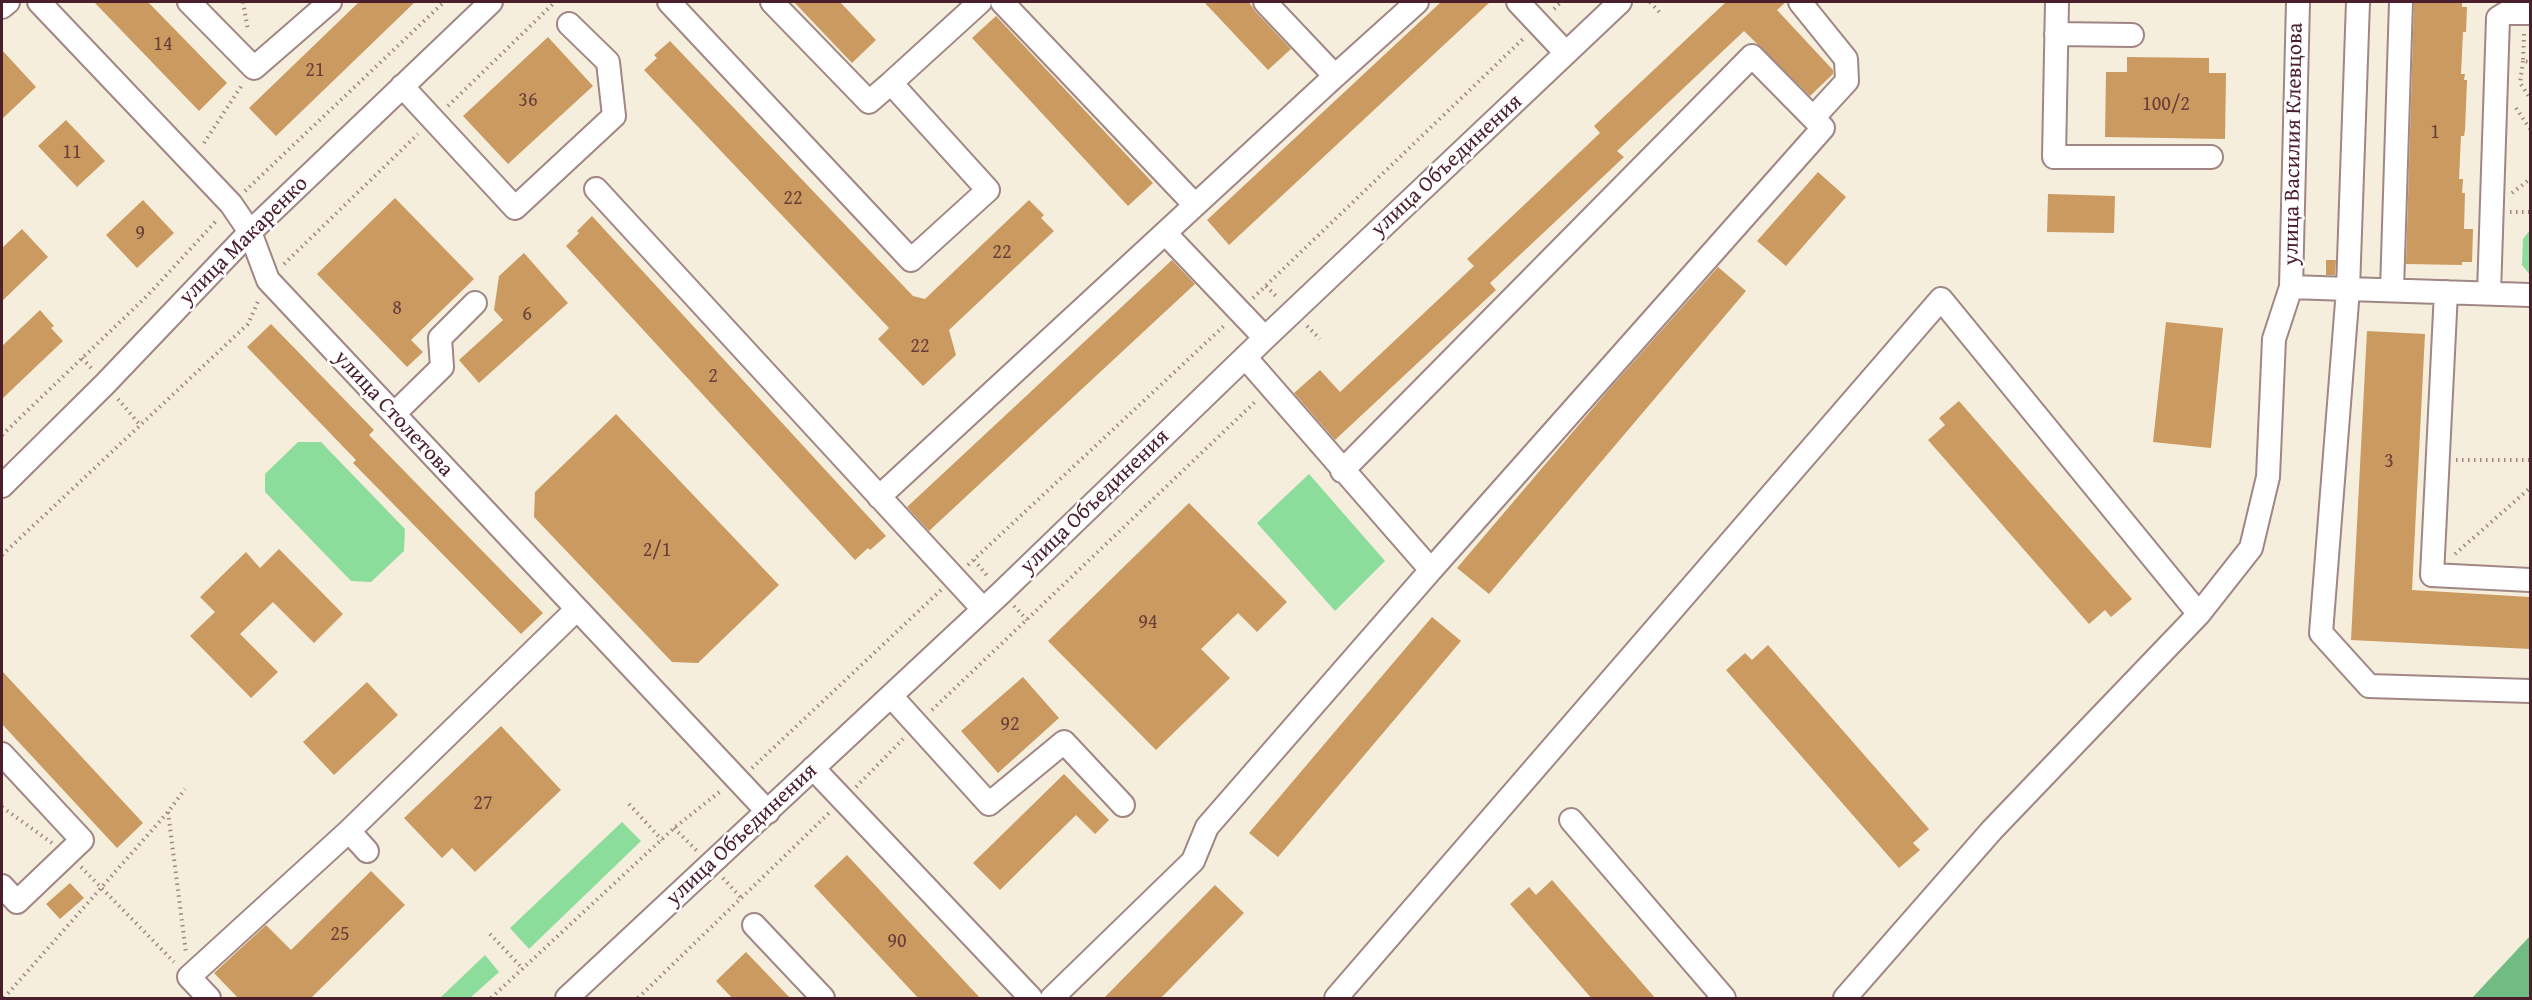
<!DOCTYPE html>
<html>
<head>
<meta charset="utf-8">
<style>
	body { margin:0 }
	#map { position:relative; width:2532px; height:1000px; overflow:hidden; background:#f5eedc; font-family:"Gentium Book Plus",serif }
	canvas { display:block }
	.frame { position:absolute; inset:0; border:3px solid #4a1f2b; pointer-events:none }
</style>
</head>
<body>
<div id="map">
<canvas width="2532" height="1000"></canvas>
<div class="frame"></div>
</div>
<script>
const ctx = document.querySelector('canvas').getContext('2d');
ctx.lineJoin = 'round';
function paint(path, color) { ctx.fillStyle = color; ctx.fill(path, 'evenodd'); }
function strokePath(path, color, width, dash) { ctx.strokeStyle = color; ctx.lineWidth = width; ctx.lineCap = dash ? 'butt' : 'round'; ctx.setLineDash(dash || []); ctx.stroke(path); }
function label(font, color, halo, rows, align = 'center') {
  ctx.font = font + ' "Gentium Book Plus",serif'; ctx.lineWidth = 5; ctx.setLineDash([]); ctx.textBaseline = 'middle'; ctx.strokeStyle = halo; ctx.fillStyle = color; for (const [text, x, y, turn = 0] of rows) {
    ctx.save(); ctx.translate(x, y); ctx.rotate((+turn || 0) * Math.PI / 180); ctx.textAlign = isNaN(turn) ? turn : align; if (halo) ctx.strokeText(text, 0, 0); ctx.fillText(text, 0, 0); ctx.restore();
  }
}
paint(new Path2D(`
	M 2530,230 L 2530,275 L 2522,265 L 2523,239 Z
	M 298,442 L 321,442 L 405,529 L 404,551 L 371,582 L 351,581 L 265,492 L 265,474 Z
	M 1309,474 L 1385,561 L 1335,611 L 1257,523 Z
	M 622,822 L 641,841 L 529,949 L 510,928 Z
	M 485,955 L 499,972 L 470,998 L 440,998 Z`), '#8cdc9b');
paint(new Path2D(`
	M 2530,936 L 2530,998 L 2472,998 Z`), '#71bc83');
paint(new Path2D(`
	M 94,2 L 148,2 L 227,83 L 199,111 Z
	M 359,2 L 415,2 L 276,136 L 249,108 Z
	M 794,2 L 840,2 L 876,40 L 852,63 Z
	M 1204,2 L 1249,2 L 1255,11 L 1291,49 L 1268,70 Z
	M 1441,2 L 1490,2 L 1229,245 L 1207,220 Z
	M 1726,2 L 1786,2 L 1777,10 L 1833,70 L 1833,74 L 1810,96 L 1744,31 L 1617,151 L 1624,157 L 1490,283 L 1496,290 L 1335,440 L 1294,393 L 1320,370 L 1340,392 L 1474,266 L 1467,259 L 1600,133 L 1594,126 Z
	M 2414,2 L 2462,2 L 2462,7 L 2467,7 L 2466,32 L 2463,32 L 2461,74 L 2465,74 L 2464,80 L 2467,80 L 2465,130 L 2464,136 L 2461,136 L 2459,179 L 2463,179 L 2462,193 L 2465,193 L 2464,229 L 2473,229 L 2472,262 L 2462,262 L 2462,265 L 2406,264 Z
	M 996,16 L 1153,183 L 1128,206 L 972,38 Z
	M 548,37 L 593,86 L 508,164 L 463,116 Z
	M 670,41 L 913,296 L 925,299 L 1029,200 L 1044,215 L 1041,218 L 1054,231 L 949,330 L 956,355 L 923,386 L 878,339 L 889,328 L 644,70 L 657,58 L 654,55 Z
	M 2,50 L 36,87 L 2,119 Z
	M 2127,57 L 2209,58 L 2209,73 L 2226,73 L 2225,139 L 2105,137 L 2106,72 L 2127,72 Z
	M 66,120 L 105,161 L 77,187 L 38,146 Z
	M 1818,172 L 1846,197 L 1786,266 L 1757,241 Z
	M 2048,194 L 2115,196 L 2114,233 L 2047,232 Z
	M 395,198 L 474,279 L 411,340 L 423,352 L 407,367 L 317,274 Z
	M 143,200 L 174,233 L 137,268 L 106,235 Z
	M 592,216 L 886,536 L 870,550 L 868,548 L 855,560 L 566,246 L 579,233 L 577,231 Z
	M 22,229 L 48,257 L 2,301 L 2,248 Z
	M 524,253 L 568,303 L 479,383 L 459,360 L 503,320 L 494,310 L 499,276 Z
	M 1172,260 L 1195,284 L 929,531 L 907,507 Z
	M 2326,260 L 2336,260 L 2335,275 L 2326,275 Z
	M 1718,267 L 1746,291 L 1489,594 L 1457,568 L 1611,387 Z
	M 40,310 L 54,326 L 51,328 L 63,341 L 2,399 L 2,346 Z
	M 2166,322 L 2223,328 L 2211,448 L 2153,442 Z
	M 271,324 L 374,430 L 369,435 L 543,613 L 521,634 L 353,463 L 356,460 L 247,347 Z
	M 2367,331 L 2425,334 L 2412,590 L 2530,597 L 2530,649 L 2351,640 Z
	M 1959,401 L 2132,599 L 2111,617 L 2105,610 L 2089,624 L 1928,440 L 1945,425 L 1939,418 Z
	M 616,414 L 779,585 L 698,663 L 672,662 L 534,517 L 535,492 Z
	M 1189,503 L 1287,602 L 1257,632 L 1238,613 L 1201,649 L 1230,678 L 1156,750 L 1048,641 Z
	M 279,549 L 343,614 L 314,643 L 273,602 L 240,634 L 278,672 L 251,698 L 190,636 L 215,612 L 200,597 L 246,552 L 260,568 Z
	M 1432,617 L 1461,641 L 1278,857 L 1249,833 Z
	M 1768,645 L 1929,829 L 1913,843 L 1920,850 L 1899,868 L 1726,670 L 1745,653 L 1752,660 Z
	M 2,671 L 143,823 L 117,848 L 2,724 Z
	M 1023,677 L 1059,718 L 998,773 L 961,731 Z
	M 367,682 L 398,715 L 334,775 L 303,742 Z
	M 501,726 L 561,790 L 475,872 L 452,848 L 442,858 L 404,818 Z
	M 1064,774 L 1109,820 L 1095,834 L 1076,815 L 1000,890 L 973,863 Z
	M 847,855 L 981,999 L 919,999 L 814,886 Z
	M 371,871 L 405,905 L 310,999 L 239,999 L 214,973 L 266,925 L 291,950 Z
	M 1552,880 L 1656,999 L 1592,999 L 1510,904 L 1529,887 L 1536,895 Z
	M 70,883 L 84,898 L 60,919 L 46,904 Z
	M 1215,885 L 1244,913 L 1160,999 L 1103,999 Z
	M 746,952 L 791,999 L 733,999 L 716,981 Z`), '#cb9a60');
const minor = new Path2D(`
	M 39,2 L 231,204 L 250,232 L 268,280 L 768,812
	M 189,2 L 254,68 L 330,2
	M 669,2 L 911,260 L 988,190 L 891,83 L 869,102 L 772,2
	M 1002,2 L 1195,205
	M 1265,2 L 1335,76 L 1417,2
	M 1518,2 L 1566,53
	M 1800,2 L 1846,59 L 1847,81 L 1813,118
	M 2057,2 L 2054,157 L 2211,157
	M 2358,2 L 2348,289 L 2530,295
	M 2,7 L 8,2
	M 2056,34 L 2132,35
	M 891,83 L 980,2
	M 402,86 L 515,208 L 614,116 L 608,62 L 569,24
	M 596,189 L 983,609
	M 1165,233 L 1265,338
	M 2291,287 L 2348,289 L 2321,633 L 2369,686 L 2530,691
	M 2392,290 L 2401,2
	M 2446,292 L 2432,575 L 2530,580
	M 2489,293 L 2498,18 L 2506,13 L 2530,13
	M 394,414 L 442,367 L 440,338 L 475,303
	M 1342,471 L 1752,56 L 1823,128 L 1431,570
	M 2,486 L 105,384 L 250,232 L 491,2
	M 879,497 L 1335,76
	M 891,696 L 989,804 L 1064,742 L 1123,805
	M 2,754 L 82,840 L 17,902 L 2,886
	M 813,768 L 1031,998
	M 1571,820 L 1724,998
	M 367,851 L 349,831 L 577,609
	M 754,925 L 823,998
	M 209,998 L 189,977 L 349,831
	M 567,998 L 1002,592 L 1265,338 L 1620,2
	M 1052,998 L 1193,861 L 1207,827 L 1431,570 L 1245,357
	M 1336,998 L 1941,299 L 2199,614
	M 1845,998 L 1992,830 L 2199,614 L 2251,548 L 2268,477 L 2274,339 L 2291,287 L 2298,2`);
strokePath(minor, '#a08684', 26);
strokePath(new Path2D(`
	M 243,2 L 248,30
	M 1650,2 L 1662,15
	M 1554,9 L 1561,2
	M 2524,34 L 2523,61 L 2530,62
	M 2523,61 L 2520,83 L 2530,98
	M 448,106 L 555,2
	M 2516,108 L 2530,129
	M 204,143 L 242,85
	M 245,191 L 444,2
	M 2512,193 L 2530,179
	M 2510,212 L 2530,212
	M 284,264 L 418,134
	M 1266,286 L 1278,298
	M 1253,298 L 1525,37
	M 1307,326 L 1320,339
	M 82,358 L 92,369
	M 118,399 L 140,425
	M 2,435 L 148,295 L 217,220
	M 2456,460 L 2530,460
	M 2455,554 L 2530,488
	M 2,555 L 248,324 L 259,299
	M 974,560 L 989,578
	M 968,565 L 1226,324
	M 1014,606 L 1027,620
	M 932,710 L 1257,400
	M 752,768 L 941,590
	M 856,787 L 903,739
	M 629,804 L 662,840
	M 2,807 L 52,843
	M 168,812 L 186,953
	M 674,828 L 697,851
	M 81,867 L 174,962
	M 723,878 L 742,899
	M 490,934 L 523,969
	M 4,998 L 168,812 L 185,789
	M 491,998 L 674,828 L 722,790
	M 638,998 L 829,813`), '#a08684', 4, [1.5, 4.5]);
strokePath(minor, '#fff', 22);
label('20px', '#6a3e38', null, [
	["14",163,45],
	["21",315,71],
	["36",528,101],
	["100/2",2166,105],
	["1",2435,133],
	["11",72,153],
	["22",793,199],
	["9",140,234],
	["22",1002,253],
	["8",397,309],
	["6",527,315],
	["22",920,347],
	["2",713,377],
	["3",2389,462],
	["2/1",657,551],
	["94",1148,623],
	["92",1010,725],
	["27",483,804],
	["25",340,935],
	["90",897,942]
]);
label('22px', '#4a1f2b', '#fff', [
	["улица Василия Клевцова",2294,144,-89],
	["улица Объединения",1447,166,-43],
	["улица Макаренко",244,241,-45],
	["улица Столетова",393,414,47],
	["улица Объединения",1095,502,-44],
	["улица Объединения",742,835,-43]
]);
</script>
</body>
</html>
